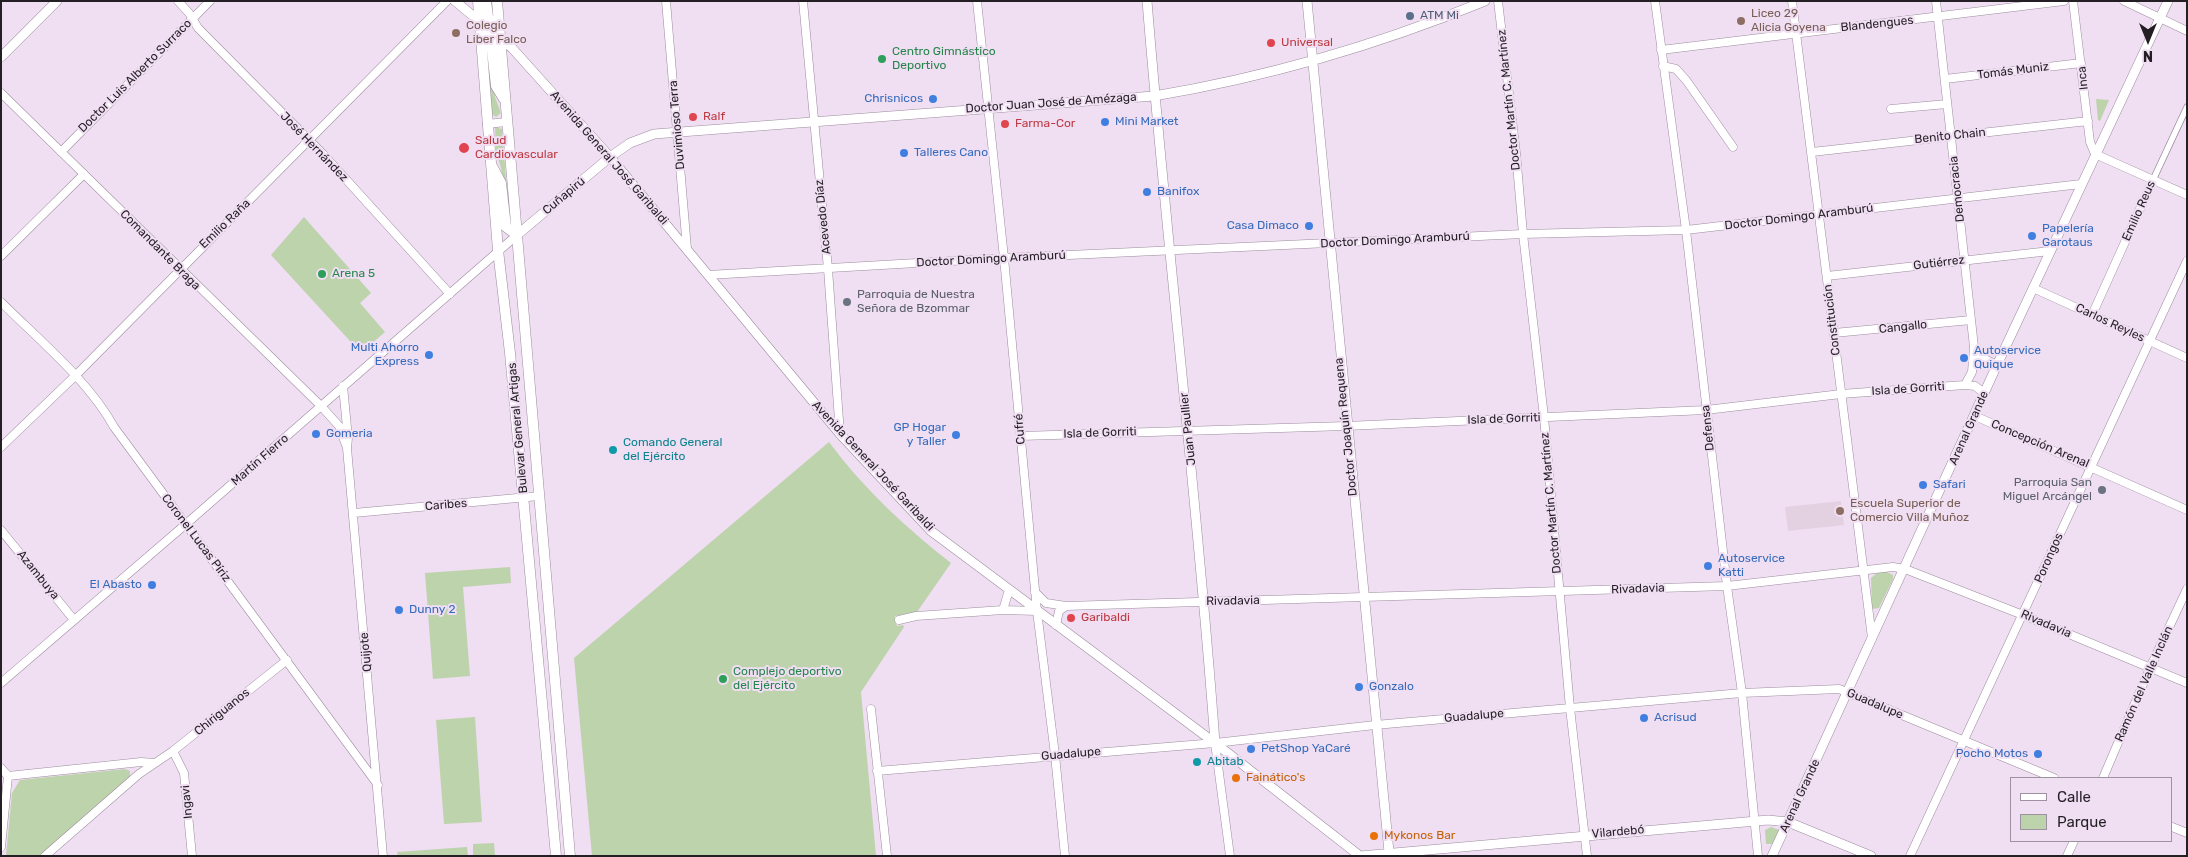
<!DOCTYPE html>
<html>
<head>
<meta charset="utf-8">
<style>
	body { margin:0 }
	#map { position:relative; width:2188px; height:857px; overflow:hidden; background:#f0def2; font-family:Rubik,sans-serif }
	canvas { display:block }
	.frame { position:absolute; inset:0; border:2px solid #241e25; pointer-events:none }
	.legend { position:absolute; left:2010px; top:777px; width:162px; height:65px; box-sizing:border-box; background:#f0def2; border:1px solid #9e91a0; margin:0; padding:6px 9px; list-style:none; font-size:15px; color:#241e25 }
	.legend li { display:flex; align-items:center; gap:10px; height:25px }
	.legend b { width:25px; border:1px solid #9e91a0 }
	.north { position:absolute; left:2123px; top:15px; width:50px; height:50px; -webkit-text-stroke:4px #f0def2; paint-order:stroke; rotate:180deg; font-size:14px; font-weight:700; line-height:20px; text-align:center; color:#241e25 }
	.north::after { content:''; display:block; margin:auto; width:18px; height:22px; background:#241e25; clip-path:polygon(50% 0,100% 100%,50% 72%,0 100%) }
</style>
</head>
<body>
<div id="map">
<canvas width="2188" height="857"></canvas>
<div class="frame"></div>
<ul class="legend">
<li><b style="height:6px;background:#fff"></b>Calle</li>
<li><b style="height:14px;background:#bdd3ac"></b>Parque</li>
</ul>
<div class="north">N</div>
</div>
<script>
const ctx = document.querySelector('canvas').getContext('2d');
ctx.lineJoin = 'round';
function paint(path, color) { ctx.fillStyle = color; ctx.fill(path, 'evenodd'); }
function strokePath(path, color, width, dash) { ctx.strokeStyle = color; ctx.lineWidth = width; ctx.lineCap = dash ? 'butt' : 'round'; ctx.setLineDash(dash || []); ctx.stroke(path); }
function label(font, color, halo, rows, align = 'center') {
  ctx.font = font + ' Rubik,sans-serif'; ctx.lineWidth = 4; ctx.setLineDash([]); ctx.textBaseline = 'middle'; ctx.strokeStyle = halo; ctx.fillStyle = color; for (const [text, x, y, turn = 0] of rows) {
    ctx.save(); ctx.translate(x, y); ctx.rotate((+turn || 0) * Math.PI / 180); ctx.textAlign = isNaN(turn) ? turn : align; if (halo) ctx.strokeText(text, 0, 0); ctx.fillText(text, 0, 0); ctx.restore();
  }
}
paint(new Path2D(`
	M 1841,501 L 1844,525 L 1788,531 L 1785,507 Z`), '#e3d1e1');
paint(new Path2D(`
	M 486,42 L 495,97 L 501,113 L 496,117 L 492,114 Z
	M 2096,99 L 2109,100 L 2100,121 L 2098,120 Z
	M 495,127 L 502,129 L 509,217 L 501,168 L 496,152 Z
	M 304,217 L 371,293 L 360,303 L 385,332 L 361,353 L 271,255 Z
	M 829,442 C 863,488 906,528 951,563 L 917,612 L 895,616 L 897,626 L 903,625 L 904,627 L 861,692 L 876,856 L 592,856 L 574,658 Z
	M 510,567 L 511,583 L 463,587 L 470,676 L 433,679 L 425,573 Z
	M 1887,572 L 1893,575 L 1893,579 L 1879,608 L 1872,609 L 1871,578 L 1877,573 Z
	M 475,717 L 482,822 L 444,824 L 436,720 Z
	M 125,769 L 130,771 L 130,777 L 40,856 L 6,856 L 12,793 L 20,780 Z
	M 1771,827 L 1779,830 L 1772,844 L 1766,844 L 1765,830 Z
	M 494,843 L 495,856 L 473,856 L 473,844 Z
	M 467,847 L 468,856 L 398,856 L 397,852 Z`), '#bdd3ac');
const pedestrian = new Path2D(`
	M 2153,180 L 2187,107`);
const minor = new Path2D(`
	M 178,1 L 189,13 L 198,28 L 323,154 L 450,294
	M 666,1 L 687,249
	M 803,1 L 828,269 L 840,434
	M 977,1 L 1004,258 L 1037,611 L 1055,755 L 1065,856
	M 1498,1 L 1516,153 L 1523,234 L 1544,417 L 1570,708 L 1587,856
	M 1655,1 L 1686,230 L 1727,586 L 1742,693 L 1758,856
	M 1792,1 L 1872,638
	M 1936,1 L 1974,347 L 1979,356 L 1997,365
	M 2073,1 L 2090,142 L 2095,154 L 2187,195
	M 2124,1 L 2187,31
	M 1661,50 L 2064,1
	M 1663,66 L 1676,69 L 1686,80 L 1733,147
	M 1945,79 L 2081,63
	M 1,93 L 321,406 L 339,426 L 347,448
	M 1891,109 L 1947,104
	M 487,124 L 506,122
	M 61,152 L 210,1
	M 1812,152 L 2088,121
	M 1,256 L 84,174
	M 708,275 L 1004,258 L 1523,234 L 1686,230 L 2081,184
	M 1827,276 L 2050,251
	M 2033,288 L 2187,358
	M 1,302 C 39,340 89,381 114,427 L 378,785
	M 2092,315 L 2153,180
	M 1834,333 L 1971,320
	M 1965,385 L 1972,372 L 1974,347
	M 343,386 L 348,438 L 347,448 L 383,856
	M 1975,416 L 2187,510
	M 1021,436 L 1346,426 L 1706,410 L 1841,394 L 1965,385 L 1975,386 L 1984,393
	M 1,447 L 75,376 L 447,1
	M 354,513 L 539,496
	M 1,530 L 74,620
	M 1035,592 L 1046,603 L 1066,606
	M 1003,610 L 1009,590
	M 899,620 L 916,616 L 1003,610 L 1037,611
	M 1056,625 L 1059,611 L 1066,606 L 1727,586 L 1893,567 L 1905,569 L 2023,615 L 2187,683
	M 1,683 L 186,524 L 517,235
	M 871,709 L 887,856
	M 1215,743 L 1230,856
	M 173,751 L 184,773 L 192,856
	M 1,768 L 8,776
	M 877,771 L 1215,743 L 1375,725 L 1570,708 L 1742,693 L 1839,689 L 2054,778
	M 8,776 L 141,762 L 155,763
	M 2103,778 L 2150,668 L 2187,589
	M 2172,827 L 2187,833
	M 1,847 L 8,776
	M 45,856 L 139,774 L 173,751 L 287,660
	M 1910,856 L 2187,261
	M 2067,856 L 2074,841`);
const tertiary = new Path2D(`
	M 455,1 L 484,25
	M 1147,1 C 1167,249 1197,495 1215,743
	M 1307,1 L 1389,852
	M 497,36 L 512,48 L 610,157 L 840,434 L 931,531 L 1215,743 L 1360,856
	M 1,57 L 57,1
	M 517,235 L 610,157 L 630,143 L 654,134 L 1154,96 C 1267,77 1380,44 1485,1
	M 1360,856 L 1768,820 L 1788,822 L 1871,856
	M 1772,856 L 1997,365 L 2168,1`);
const secondary = new Path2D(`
	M 478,1 L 498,250 L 510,353 L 556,856
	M 486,1 L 488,17 L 499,36
	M 497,1 L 570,856
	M 480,21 L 491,41 L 496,86 L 504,99
	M 492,166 L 501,183 L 506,227 L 517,235`);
strokePath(pedestrian, '#9c8c9e', 7);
strokePath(minor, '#9c8c9e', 9);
strokePath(tertiary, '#9c8c9e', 10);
strokePath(secondary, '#9c8c9e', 11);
strokePath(pedestrian, '#fff', 5.5);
strokePath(minor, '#fff', 8);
strokePath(tertiary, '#fff', 9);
strokePath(secondary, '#fff', 10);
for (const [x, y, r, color] of [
	[1410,16,5,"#5c6f8a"],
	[1741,21,5,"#8d6e63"],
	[456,33,5,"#8d6e63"],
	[1271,43,5,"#e0444e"],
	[882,59,5,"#2e9e5b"],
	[933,99,5,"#3f7fe0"],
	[693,117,5,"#e0444e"],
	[1105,122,5,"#3f7fe0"],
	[1005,124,5,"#e0444e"],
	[464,148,6,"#e0444e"],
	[904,153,5,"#3f7fe0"],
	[1147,192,5,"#3f7fe0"],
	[1309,226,5,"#3f7fe0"],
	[2032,236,5,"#3f7fe0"],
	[322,274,5,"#2e9e5b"],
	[847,302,5,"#6b7280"],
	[429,355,5,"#3f7fe0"],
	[1964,358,5,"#3f7fe0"],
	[316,434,5,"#3f7fe0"],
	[956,435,5,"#3f7fe0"],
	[613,450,5,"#0f9aa8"],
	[1923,485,5,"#3f7fe0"],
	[2102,490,5,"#6b7280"],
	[1840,511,5,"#8d6e63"],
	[1708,566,5,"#3f7fe0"],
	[152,585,5,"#3f7fe0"],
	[399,610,5,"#3f7fe0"],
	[1071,618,5,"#e0444e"],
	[723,679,5,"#2e9e5b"],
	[1359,687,5,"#3f7fe0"],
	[1644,718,5,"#3f7fe0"],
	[1251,749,5,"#3f7fe0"],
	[2038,754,5,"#3f7fe0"],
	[1197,762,5,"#0f9aa8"],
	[1236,778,5,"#e8710a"],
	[1374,836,5,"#e8710a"]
]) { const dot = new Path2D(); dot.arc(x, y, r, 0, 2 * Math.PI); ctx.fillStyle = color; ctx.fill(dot); strokePath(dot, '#f0def2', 2); }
label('12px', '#785e54', '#f0def2', [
	["Liceo 29",1751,14],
	["Alicia Goyena",1751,28],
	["Colegio",466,26],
	["Liber Falco",466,40],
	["Escuela Superior de",1850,504],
	["Comercio Villa Muñoz",1850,518]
], 'left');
label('12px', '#4e5e75', '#f0def2', [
	["ATM Mi",1420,16]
], 'left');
label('12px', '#241e25', '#f0def2', [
	["Blandengues",1877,24,-6],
	["Tomás Muniz",2013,71,-7],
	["Doctor Luis Alberto Surraco",135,76,-45],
	["Inca",2083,78,-96],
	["Doctor Martín C. Martínez",1509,100,-96],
	["Doctor Juan José de Amézaga",1051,103,-4],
	["Duvimioso Terra",677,125,-95],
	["Benito Chain",1950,136,-6],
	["José Hernández",314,147,46],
	["Avenida General José Garibaldi",609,158,49],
	["Democracia",1957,189,-96],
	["Cuñapirú",564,196,-40],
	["Emilio Reus",2139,211,-66],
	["Acevedo Díaz",823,217,-96],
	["Doctor Domingo Aramburú",1799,217,-7],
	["Emilio Raña",225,224,-44],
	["Doctor Domingo Aramburú",1395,240,-3],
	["Comandante Braga",160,250,45],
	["Doctor Domingo Aramburú",991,259,-3],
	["Gutiérrez",1939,263,-7],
	["Constitución",1832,320,-97],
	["Carlos Reyles",2110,323,25],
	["Cangallo",1903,327,-6],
	["Isla de Gorriti",1908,389,-4],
	["Isla de Gorriti",1504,419,-2],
	["Doctor Joaquín Requena",1346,427,-96],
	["Bulevar General Artigas",518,428,-95],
	["Defensa",1708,428,-96],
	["Arenal Grande",1969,428,-66],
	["Cufré",1020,429,-95],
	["Juan Paullier",1188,429,-96],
	["Isla de Gorriti",1100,433,-2],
	["Concepción Arenal",2040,444,23],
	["Martín Fierro",260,460,-41],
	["Avenida General José Garibaldi",873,466,47],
	["Doctor Martín C. Martínez",1551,503,-95],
	["Caribes",446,505,-5],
	["Coronel Lucas Píriz",196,538,53],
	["Porongos",2049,558,-66],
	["Azambuya",38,575,51],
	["Rivadavia",1638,589,-2],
	["Rivadavia",1233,601,-1],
	["Rivadavia",2046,624,23],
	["Quijote",366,652,-95],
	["Ramón del Valle Inclán",2144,684,-66],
	["Guadalupe",1875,704,23],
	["Chiriguanos",222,712,-39],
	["Guadalupe",1474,716,-5],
	["Guadalupe",1071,754,-5],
	["Arenal Grande",1800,796,-65],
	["Ingavi",187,802,-95],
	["Vilardebó",1618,832,-5]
]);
label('12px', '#be3a42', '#f0def2', [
	["Universal",1281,43],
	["Ralf",703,117],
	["Farma-Cor",1015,124],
	["Salud",475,141],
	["Cardiovascular",475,155],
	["Garibaldi",1081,618]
], 'left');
label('12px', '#27864d', '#f0def2', [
	["Centro Gimnástico",892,52],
	["Deportivo",892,66],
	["Arena 5",332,274],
	["Complejo deportivo",733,672],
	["del Ejército",733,686]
], 'left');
label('12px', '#366cbe', '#f0def2', [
	["Chrisnicos",923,99,"right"],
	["Mini Market",1115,122],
	["Talleres Cano",914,153],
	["Banifox",1157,192],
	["Casa Dimaco",1299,226,"right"],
	["Papelería",2042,229],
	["Garotaus",2042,243],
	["Multi Ahorro",419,348,"right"],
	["Express",419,362,"right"],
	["Autoservice",1974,351],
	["Quique",1974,365],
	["GP Hogar",946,428,"right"],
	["y Taller",946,442,"right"],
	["Gomeria",326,434],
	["Safari",1933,485],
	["Autoservice",1718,559],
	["Katti",1718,573],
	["El Abasto",142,585,"right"],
	["Dunny 2",409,610],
	["Gonzalo",1369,687],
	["Acrisud",1654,718],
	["PetShop YaCaré",1261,749],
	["Pocho Motos",2028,754,"right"]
], 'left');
label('12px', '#5b616d', '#f0def2', [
	["Parroquia de Nuestra",857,295],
	["Señora de Bzommar",857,309],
	["Parroquia San",2092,483,"right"],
	["Miguel Arcángel",2092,497,"right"]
], 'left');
label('12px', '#0d838f', '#f0def2', [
	["Comando General",623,443],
	["del Ejército",623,457],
	["Abitab",1207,762]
], 'left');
label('12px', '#c56008', '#f0def2', [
	["Fainático's",1246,778],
	["Mykonos Bar",1384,836]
], 'left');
</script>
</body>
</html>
